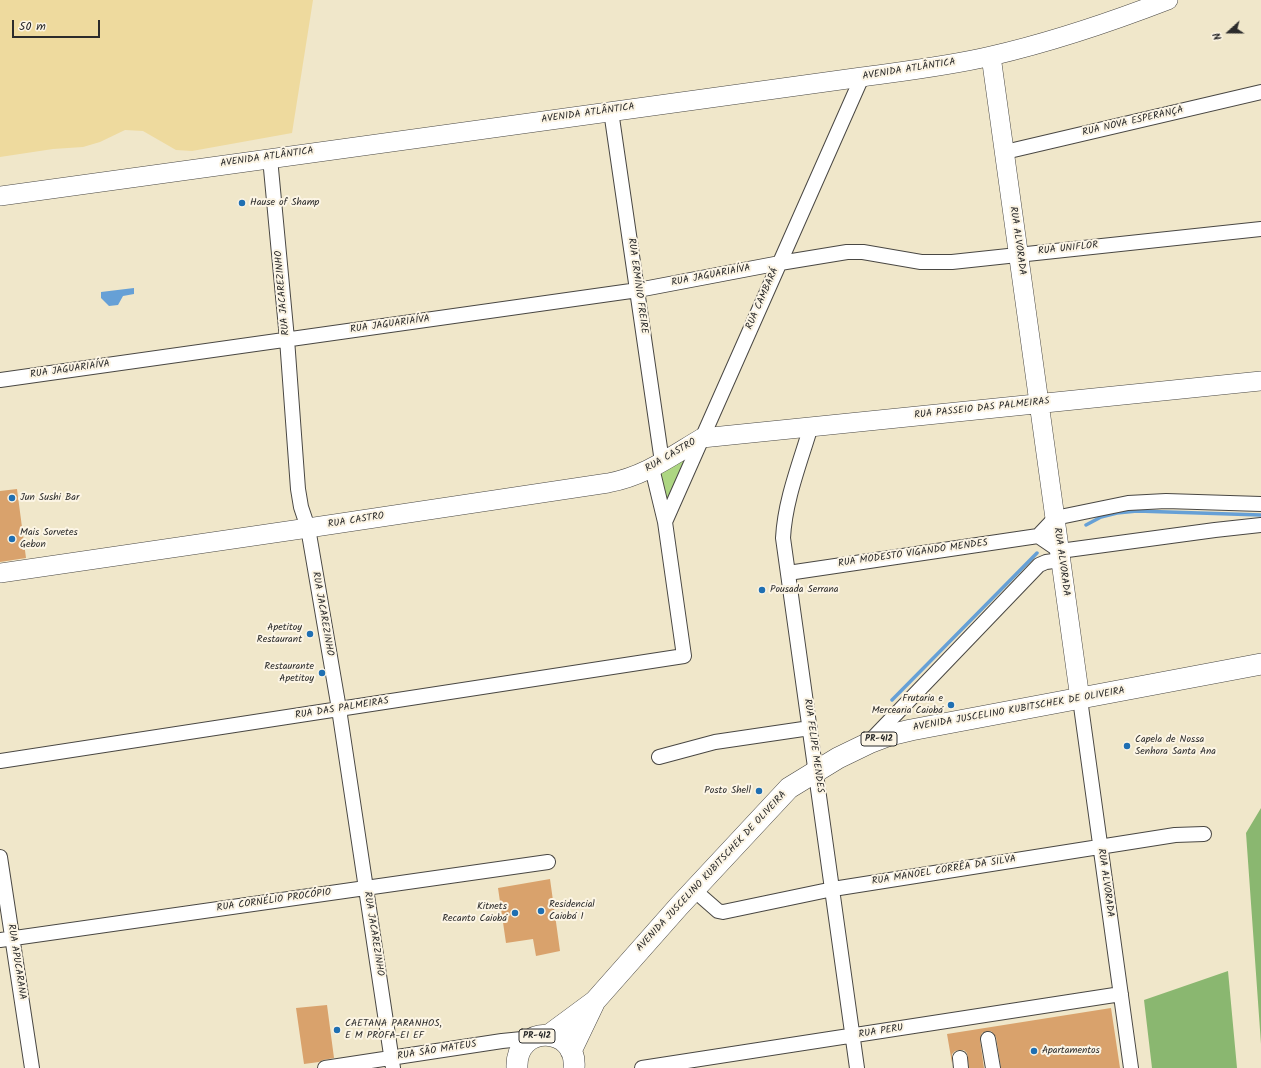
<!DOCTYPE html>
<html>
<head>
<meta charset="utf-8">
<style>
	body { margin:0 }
	#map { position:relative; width:1261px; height:1068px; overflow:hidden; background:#f0e7ca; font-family:Kalam,sans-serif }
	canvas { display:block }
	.north { position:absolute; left:1209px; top:12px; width:40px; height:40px; -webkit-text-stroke:3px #fcf5e5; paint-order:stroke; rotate:249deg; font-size:11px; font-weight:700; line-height:16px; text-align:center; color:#2b2b2b }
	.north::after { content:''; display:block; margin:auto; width:14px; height:18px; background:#2b2b2b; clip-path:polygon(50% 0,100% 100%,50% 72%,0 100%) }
	.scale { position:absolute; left:12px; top:20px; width:88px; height:18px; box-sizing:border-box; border:2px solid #2b2b2b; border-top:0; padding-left:5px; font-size:12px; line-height:14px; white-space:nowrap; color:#2b2b2b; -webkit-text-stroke:3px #fcf5e5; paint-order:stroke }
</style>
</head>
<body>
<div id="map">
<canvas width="1261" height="1068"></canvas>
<div class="north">N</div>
<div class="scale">50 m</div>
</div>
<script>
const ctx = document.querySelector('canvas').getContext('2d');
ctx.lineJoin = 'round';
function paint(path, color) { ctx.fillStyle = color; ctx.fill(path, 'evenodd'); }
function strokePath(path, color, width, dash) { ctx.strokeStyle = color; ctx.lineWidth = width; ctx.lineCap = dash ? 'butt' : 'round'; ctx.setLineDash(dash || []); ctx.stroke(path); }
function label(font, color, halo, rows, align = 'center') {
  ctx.font = font + ' Kalam,sans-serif'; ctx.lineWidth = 4; ctx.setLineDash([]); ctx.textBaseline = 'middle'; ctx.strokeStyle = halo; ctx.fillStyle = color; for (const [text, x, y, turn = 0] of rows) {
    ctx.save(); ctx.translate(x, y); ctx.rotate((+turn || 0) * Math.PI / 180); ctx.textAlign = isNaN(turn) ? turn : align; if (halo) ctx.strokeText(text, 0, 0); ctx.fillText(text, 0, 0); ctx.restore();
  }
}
paint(new Path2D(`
	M 691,451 L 666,504 L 658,471 Z`), '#add682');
paint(new Path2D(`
	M 1261,808 L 1261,1044 L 1246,833 Z
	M 1228,971 L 1237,1068 L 1152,1068 L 1144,1000 Z`), '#8ab770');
paint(new Path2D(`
	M 0,0 L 313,0 L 292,133 L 192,151 L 176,150 L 143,131 L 125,130 L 100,142 L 83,147 L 53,149 L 0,157 Z`), '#eeda9e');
paint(new Path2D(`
	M 134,288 L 134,294 L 123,296 L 118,305 L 109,306 L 101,298 L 101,292 Z`), '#66a0d6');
strokePath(new Path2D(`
	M 1086,525 L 1101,517 L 1117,513 L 1137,511 L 1261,515
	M 892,700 L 1037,553`), '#66a0d6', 3.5);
paint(new Path2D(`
	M 17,489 L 26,558 L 0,562 L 0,491 Z
	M 550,879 L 560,951 L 536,956 L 533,939 L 506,943 L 498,888 Z
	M 327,1005 L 334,1058 L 323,1060 L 319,1062 L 304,1064 L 296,1008 Z
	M 1111,1008 L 1120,1068 L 1001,1068 L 996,1037 L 991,1031 L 987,1031 L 982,1033 L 980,1040 L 984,1068 L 969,1068 L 967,1053 L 964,1050 L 960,1050 L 955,1051 L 952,1054 L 952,1063 L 947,1034 Z`), '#d9a26c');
const street = new Path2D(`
	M 611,111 L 662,462
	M 1005,152 L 1261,92
	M 270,158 L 287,339 L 298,489 L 301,507 L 308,528 L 339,709 L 393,1068
	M 0,380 L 638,290 L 780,263 L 847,252 L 863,252 L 921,262 L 952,262 L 1261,229
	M 811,426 C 800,463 785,500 783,538 L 857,1068
	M 665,522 L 862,77
	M 1038,536 L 1060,551 L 1215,530 L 1261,525
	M 788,573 L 1038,536 L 1055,518 L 1128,503 L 1166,501 L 1261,504
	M 1080,699 L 1131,1068
	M 872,739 L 1039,565 L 1046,562 L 1061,560
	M 659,757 L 715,742 L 810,728
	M 0,761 L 684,656 L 665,522 L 652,468
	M 0,857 L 32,1068
	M 694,890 L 718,911 L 723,912 L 833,889 L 1175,835 L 1204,834
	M 0,940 L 548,862
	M 988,1039 L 993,1068
	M 960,1058 L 961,1068
	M 325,1068 L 502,1041 L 532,1038
	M 642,1068 L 1121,994`);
const secondary = new Path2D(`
	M 991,56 L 1080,699
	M 0,196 L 862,77 C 905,71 949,66 991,56 C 1052,42 1111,22 1168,0
	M 0,573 L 308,528 L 608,483 C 645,476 670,457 702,438 L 1261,381`);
const primary = new Path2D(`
	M 549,1035 L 595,1001 L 679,906 L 789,788 L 838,758 L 869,743 L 890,735 L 911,730 L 1261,664
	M 571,1051 L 595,1001
	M 517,1068 C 515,1023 578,1026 574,1068`);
strokePath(street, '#494743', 16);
strokePath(secondary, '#494743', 20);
strokePath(primary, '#494743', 22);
strokePath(street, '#fff', 14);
strokePath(secondary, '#fff', 19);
strokePath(primary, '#fff', 21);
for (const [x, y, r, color] of [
	[242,203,4,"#1f6fb2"],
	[12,498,4,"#1f6fb2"],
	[12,539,4,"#1f6fb2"],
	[762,590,4,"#1f6fb2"],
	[310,634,4,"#1f6fb2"],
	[322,673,4,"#1f6fb2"],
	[951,705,4,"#1f6fb2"],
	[1127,746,4,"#1f6fb2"],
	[759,791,4,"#1f6fb2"],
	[541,911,4,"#1f6fb2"],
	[515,913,4,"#1f6fb2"],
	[337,1030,4,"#1f6fb2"],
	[1034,1051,4,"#1f6fb2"]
]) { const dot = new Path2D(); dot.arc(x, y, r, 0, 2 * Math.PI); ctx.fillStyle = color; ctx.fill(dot); strokePath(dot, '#fcf5e5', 1.5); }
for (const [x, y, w] of [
	[879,739,36],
	[537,1036,36]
]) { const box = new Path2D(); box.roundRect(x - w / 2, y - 7, w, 14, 3); ctx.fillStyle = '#fcf5e5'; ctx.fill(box); strokePath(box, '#2b2b2b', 1); }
label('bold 9px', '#2b2b2b', null, [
	["PR-412",879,739],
	["PR-412",537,1036]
]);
label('10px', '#2b2b2b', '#fcf5e5', [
	["AVENIDA ATLÂNTICA",909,70,-9],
	["AVENIDA ATLÂNTICA",588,114,-8],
	["RUA NOVA ESPERANÇA",1133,122,-13],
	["AVENIDA ATLÂNTICA",267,158,-8],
	["RUA ALVORADA",1017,241,82],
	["RUA UNIFLOR",1068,249,-6],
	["RUA JAGUARIAÍVA",711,276,-11],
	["RUA ERMÍNIO FREIRE",637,286,82],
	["RUA JACAREZINHO",283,293,-95],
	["RUA CAMBARÁ",763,299,-66],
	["RUA JAGUARIAÍVA",390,325,-8],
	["RUA JAGUARIAÍVA",70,370,-8],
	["RUA PASSEIO DAS PALMEIRAS",982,409,-6],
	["RUA CASTRO",671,456,-30],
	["RUA CASTRO",356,521,-9],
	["RUA MODESTO VIGANDO MENDES",913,554,-8],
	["RUA ALVORADA",1061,562,82],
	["RUA JACAREZINHO",322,614,80],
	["RUA DAS PALMEIRAS",342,709,-9],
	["AVENIDA JUSCELINO KUBITSCHEK DE OLIVEIRA",1019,710,-10],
	["RUA FELIPE MENDES",813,746,82],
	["RUA MANOEL CORRÊA DA SILVA",944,871,-9],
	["AVENIDA JUSCELINO KUBITSCHEK DE OLIVEIRA",712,872,-47],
	["RUA ALVORADA",1105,883,82],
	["RUA CORNÉLIO PROCÓPIO",274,901,-8],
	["RUA JACAREZINHO",373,934,81],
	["RUA APUCARANA",16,962,81],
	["RUA PERU",881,1032,-9],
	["RUA SÃO MATEUS",437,1051,-9]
]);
label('10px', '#2b2b2b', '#fcf5e5', [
	["Hause of Shamp",250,203],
	["Jun Sushi Bar",20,498],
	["Mais Sorvetes",20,533],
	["Gebon",20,545],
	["Pousada Serrana",770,590],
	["Apetitoy",302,628,"right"],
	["Restaurant",302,640,"right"],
	["Restaurante",314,667,"right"],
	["Apetitoy",314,679,"right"],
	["Frutaria e",943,699,"right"],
	["Mercearia Caiobá",943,711,"right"],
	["Capela de Nossa",1135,740],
	["Senhora Santa Ana",1135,752],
	["Posto Shell",751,791,"right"],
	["Residencial",549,905],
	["Caiobá I",549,917],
	["Kitnets",507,907,"right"],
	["Recanto Caiobá",507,919,"right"],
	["CAETANA PARANHOS,",345,1024],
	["E M PROFA-EI EF",345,1036],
	["Apartamentos",1042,1051]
], 'left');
</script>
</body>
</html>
